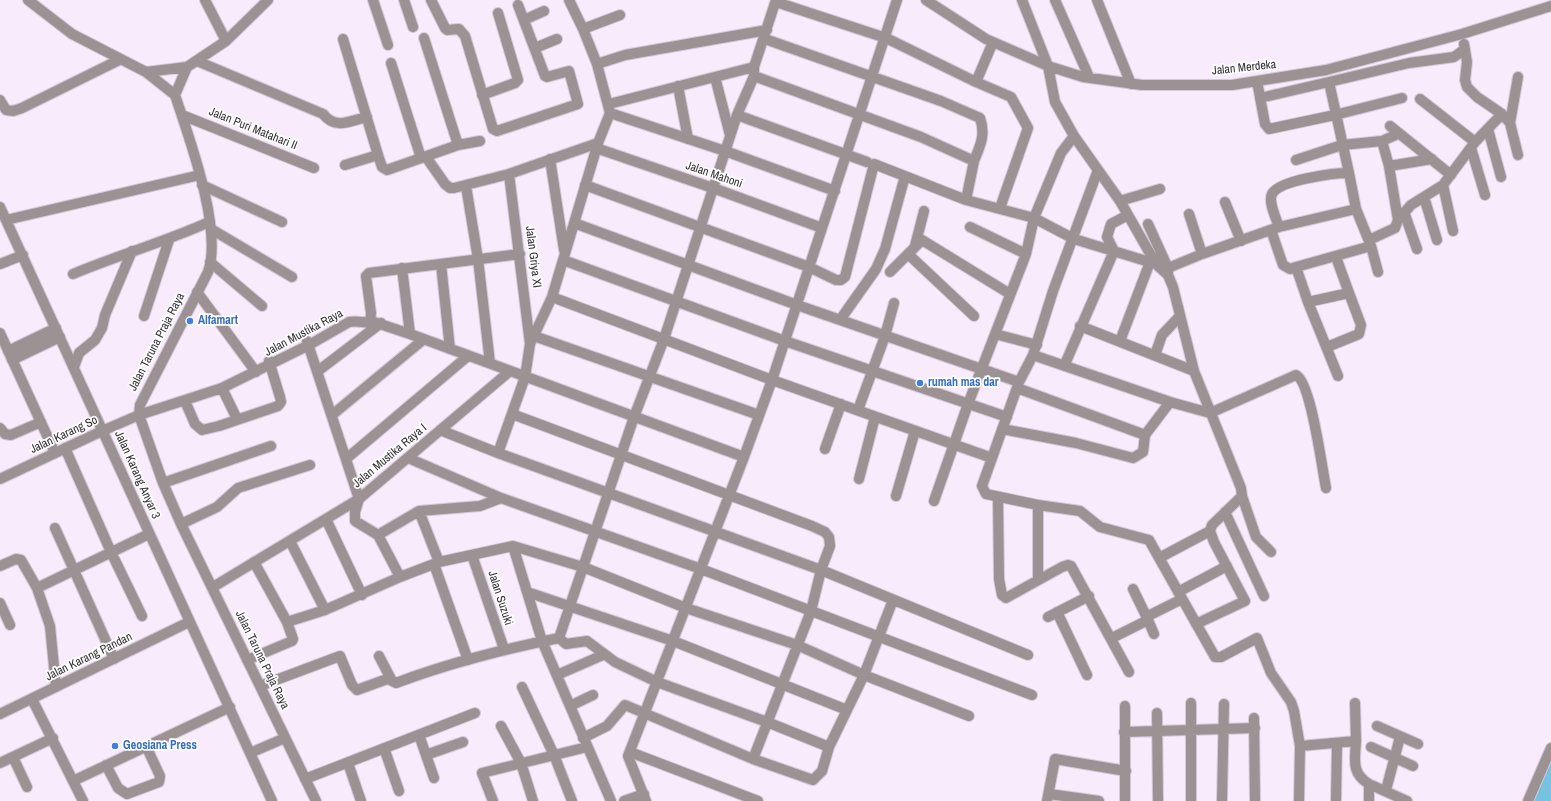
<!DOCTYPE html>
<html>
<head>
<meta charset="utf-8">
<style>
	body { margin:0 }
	canvas { display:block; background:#f7ebfc }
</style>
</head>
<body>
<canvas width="1551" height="801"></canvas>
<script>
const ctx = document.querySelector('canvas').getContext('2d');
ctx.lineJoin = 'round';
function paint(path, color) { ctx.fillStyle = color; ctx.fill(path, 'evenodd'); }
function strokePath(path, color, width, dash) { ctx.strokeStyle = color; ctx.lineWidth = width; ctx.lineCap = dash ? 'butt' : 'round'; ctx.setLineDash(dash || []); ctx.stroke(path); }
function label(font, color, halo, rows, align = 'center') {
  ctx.font = font + ' "Archivo Narrow",sans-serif'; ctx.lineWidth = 3.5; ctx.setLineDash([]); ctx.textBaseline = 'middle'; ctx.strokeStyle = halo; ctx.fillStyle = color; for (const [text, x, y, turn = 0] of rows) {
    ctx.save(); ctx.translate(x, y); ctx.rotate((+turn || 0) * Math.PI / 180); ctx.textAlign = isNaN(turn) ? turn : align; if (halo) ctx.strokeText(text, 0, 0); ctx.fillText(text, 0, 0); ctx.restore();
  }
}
paint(new Path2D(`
	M 1551,757 L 1551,801 L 1532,801 Z`), '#76c3e1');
const minor = new Path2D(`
	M 28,0 L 72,34 L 146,72 L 175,95
	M 205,0 L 226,41
	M 268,0 L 226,41 L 187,67 L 175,95 C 189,138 223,229 208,272 L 140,405 L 139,415 L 163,483 L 181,524 L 316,801
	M 373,0 L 388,45
	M 404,0 L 413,27
	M 431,0 L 445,28 L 447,30 L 459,29 L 465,36 L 493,129 L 497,131 L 578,104 L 569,71 L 547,77 L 545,76 L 518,5
	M 926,0 L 986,39 L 1048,66 L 1083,77 L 1142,85 L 1232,85 L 1326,70 L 1462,34 L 1551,6
	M 1022,0 L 1048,66 L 1055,102 L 1074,136 L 1120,201 L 1156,264 L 1168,275 L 1173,287 L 1194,371 L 1241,488 L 1242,496 L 1212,525 L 1210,531 L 1214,542 L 1245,601 L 1196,624
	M 1055,0 L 1089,77
	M 1097,0 L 1131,84
	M 776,2 L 886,38 L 976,82 L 1011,97 L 1028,128 L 1000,208
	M 524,20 L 544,11
	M 583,29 L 620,15
	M 343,39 L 378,155 L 382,167 L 387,170 L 458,145 L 424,38
	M 765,39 L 941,101 L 980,118 C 986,135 980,146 974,161
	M 1464,44 L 1467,62 L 1465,80 L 1467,87 L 1477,97 L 1502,114
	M 535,48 L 557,39
	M 197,61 L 323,114 C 336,130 349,121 367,117
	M 391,63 L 421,158
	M 597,64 L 625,55 L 767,30
	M 146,72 L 187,67
	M 754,76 L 921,137 L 974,161 L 966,200
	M 715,77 L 730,135
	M 1257,81 L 1265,124 L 1269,129 L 1335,115 L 1402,98
	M 976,82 L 993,42
	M 1329,82 L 1409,63 L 1454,57 L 1465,49
	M 678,86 L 688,139
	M 482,95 L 515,83 L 518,80 L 498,13
	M 1260,98 L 1329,82 L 1349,173
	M 1420,99 L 1475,142
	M 0,100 L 6,110 L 13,111 L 22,108 L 119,60
	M 609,104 L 754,67
	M 610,113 L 725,151 L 835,191
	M 182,115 L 314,168
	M 737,115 L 867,162
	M 1510,123 L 1518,77
	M 1390,126 L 1451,175
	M 1488,129 L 1501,177
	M 1382,141 L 1389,166 L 1398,220
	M 458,145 L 480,141
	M 596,148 L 713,188 L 822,228
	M 1471,148 L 1485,195
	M 426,157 L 445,184 L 450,188 L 454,188 L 509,174 L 598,143
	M 550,159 L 564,250
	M 1296,160 L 1342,145 L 1382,141 L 1398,134
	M 345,165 L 378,155
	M 1389,166 L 1432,159
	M 509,174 L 530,344
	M 202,185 L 282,222
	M 585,185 L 809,267 L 836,280 L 841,280 L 845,277 L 874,164 L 966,200 L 1034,218 L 1074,239 L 1156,264
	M 1443,185 L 1453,231
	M 466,186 L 478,259 L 490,363
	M 1424,197 L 1437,240
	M 1120,201 L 1160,189
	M 1225,202 L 1241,241
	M 0,207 L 272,801
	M 1404,212 L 1417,249
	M 1189,214 L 1202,254
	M 6,220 L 200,175
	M 574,223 L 797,305 L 1019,382
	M 1148,224 L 1168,268
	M 970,227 L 1026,254
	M 1279,227 C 1276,218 1268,202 1272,194 C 1279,180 1334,173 1349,173 L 1356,209
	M 211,229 L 292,277
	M 1271,230 L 1283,265 L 1290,269 L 1296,267
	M 1369,240 L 1395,228 L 1398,220 L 1411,205 L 1443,185 L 1475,142 L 1502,114 L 1510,123 L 1518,155
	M 915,246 L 924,211
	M 908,254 L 974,316
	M 563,260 L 785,341 L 1007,417
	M 210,262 L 262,306
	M 0,264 L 23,255
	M 441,264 L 450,349
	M 402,268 L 410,334
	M 890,272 L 922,240 L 1010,294
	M 73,274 C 118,255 165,242 209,222
	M 1168,275 L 1168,268 L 1202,254 L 1279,227 L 1356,209 L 1371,246
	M 197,292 L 256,372
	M 552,297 L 772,380 L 992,458
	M 1308,302 L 1349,293 L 1336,257
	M 144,316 L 169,240
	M 840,320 L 876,269 L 885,249 L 905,176
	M 370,323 L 371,313 L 366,276 L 369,273 L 520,254
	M 1080,326 L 1194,371
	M 0,333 L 55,453
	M 995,334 L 1037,345
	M 534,336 L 759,415
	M 307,341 L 359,499 L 510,371
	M 1120,341 L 1150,262
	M 1327,347 L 1359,334 L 1361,325 L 1349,293
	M 8,351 L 56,328
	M 1033,355 L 1170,402 L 1210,413 L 1296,375 C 1311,382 1322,468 1326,488
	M 1155,355 L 1162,335 L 1180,316
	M 12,360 L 60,337
	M 1065,364 L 1114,251 L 1107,237 L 1111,224 L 1128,215
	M 74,367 L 79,353 L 95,340 L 102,328 L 105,315 L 132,251
	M 318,371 L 381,323
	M 1338,376 L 1308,302 L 1296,267 L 1371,246 L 1378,272
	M 222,388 L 237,419
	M 1017,388 L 1145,435 L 1170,402
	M 185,401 L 195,424 L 202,430 L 219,426 L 278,406 L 281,402 L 280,397 L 269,361
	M 858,410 L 885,336 L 894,303
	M 512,414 L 812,526 L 825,532 L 829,537 L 830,546 L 821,570 L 811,611 L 753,759
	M 332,415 L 424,339
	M 0,428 L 5,434 L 11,435 L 41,422
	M 1002,429 L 1076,443 L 1133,458 L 1143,452 L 1145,435
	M 440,430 L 498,453 L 525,377 L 530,344 L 552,297 L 598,143 L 610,113 L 597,64 L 583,29 L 569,0
	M 65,448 L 111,552 L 142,616
	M 825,449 L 841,404
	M 498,453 L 821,570 L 1028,655
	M 408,458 L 501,498 L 701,569 L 1032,695
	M 346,459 L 468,356
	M 0,479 L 102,431 L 139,415 L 222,388 L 309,345 L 349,322 C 358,320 366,324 374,322 L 410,334 L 744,457
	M 859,479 L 875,417
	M 163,483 L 271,446
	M 896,496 L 915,431
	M 1242,496 L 1256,537 L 1271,552
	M 998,497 L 999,579 L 1002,595 L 1006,598 L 1062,567 L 1068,565 L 1071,566 L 1129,672
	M 359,499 L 355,512 L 355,521 L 378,535 L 400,577 L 439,562 L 513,546 L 583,567 L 686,608 L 797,645 L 864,675 L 969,716
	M 934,501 L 968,404 L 1026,254 L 1034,218 L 1061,153 L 1074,136
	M 1038,505 L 1080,511 L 1100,527 L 1149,540 L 1215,657 L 1221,657 L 1257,638 L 1271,673 L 1291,702 L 1294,711 L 1300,746 L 1299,801
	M 419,511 L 439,562
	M 1225,512 L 1264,596
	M 326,519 L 362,595
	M 181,524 L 217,507 L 238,488 L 310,465
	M 55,528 L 114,659
	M 378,535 L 419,511 L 480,506 L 501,498
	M 290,541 L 325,610
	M 513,546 L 542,641 L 611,801
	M 472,555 L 504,649
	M 1159,558 L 1210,531
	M 254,562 L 287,622
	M 434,564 L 468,660
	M 0,566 L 16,559 L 21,560 L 37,588 L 149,534
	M 1038,580 L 1038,505 L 986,494 L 982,486 L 1019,382 L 1033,355 L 1053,291 L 1098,170
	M 213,587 L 359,499
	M 37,588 L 50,626 L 56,687
	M 527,592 L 673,641 L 847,710
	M 1178,592 L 1227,566
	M 0,603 L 10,625
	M 1057,612 L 1087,675
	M 1048,617 L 1089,596
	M 1146,617 L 1182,599
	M 1148,620 L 1154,634
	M 559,638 L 634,417 L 664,339 L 737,115 L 754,76 L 754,67 L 776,0
	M 559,638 L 566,644 L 587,641 L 615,662 L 657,682 L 767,722 L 829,747
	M 1112,638 L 1148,620 L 1133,589
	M 379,656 L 392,681 L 396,683 C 449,663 504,649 559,638
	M 247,660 L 292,641 L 293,639 L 287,622 L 325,610 L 400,577
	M 557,675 L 603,655
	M 260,686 L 340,656 L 352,685 L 357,690 L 390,678
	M 522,687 L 554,755 L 572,801
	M 32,699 L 83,801
	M 1355,703 L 1356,741
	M 570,706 L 593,695
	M 1125,706 L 1125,801
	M 1157,713 L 1158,801
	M 0,714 L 189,622
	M 1254,718 L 1255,801
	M 501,726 L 521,763 L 533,801
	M 1377,726 L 1418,744
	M 1124,732 L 1255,728
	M 419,735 L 434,778
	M 583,738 L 607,726 L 625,705 L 753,759 L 813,780 L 822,771 L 829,747 L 864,675 L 893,600
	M 1300,746 L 1356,741 C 1355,760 1351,773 1369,784
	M 1371,747 L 1413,766
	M 384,748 L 399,791
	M 630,752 L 758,801
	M 250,753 L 285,738
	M 426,755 L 463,742
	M 13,757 L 27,787
	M 0,763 L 53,738
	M 348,763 L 361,801
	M 106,765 L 118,788 L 127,794 L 159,782 L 160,776 L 146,746
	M 305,779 L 475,713
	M 73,781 L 230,707
	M 1386,790 L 1400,737
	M 1049,794 L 1099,801
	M 493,801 L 482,773 L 587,747
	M 624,801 L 644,794
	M 646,801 L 628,756 L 744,457 L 772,380 L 897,0
	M 1047,801 L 1055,759 L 1126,771
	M 1191,801 L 1191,703
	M 1222,801 L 1224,704
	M 1336,801 L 1337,743
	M 1369,801 L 1369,784 L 1407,801
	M 1528,801 L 1551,748`);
strokePath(minor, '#d4c9d8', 12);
strokePath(minor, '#9c9293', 10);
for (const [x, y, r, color] of [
	[190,321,4,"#3f7fe0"],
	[920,383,4,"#3f7fe0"],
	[115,746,4,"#3f7fe0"]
]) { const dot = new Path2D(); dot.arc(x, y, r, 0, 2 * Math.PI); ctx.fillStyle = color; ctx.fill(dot); strokePath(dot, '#fff', 1.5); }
label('12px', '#332e34', '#fff', [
	["Jalan Merdeka",1244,68,-6],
	["Jalan Puri Matahari II",253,129,22],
	["Jalan Mahoni",714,175,19],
	["Jalan Griya XI",533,257,83],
	["Jalan Mustika Raya",304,333,-28],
	["Jalan Taruna Praja Raya",157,342,-63],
	["Jalan Karang So",64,435,-25],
	["Jalan Mustika Raya I",390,456,-40],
	["Jalan Karang Anyar 3",137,475,66],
	["Jalan Suzuki",500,598,72],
	["Jalan Karang Pandan",89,657,-26],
	["Jalan Taruna Praja Raya",262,660,64]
]);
label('bold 12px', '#366cbe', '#fff', [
	["Alfamart",198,321],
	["rumah mas dar",928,383],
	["Geosiana Press",123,746]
], 'left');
</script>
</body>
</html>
